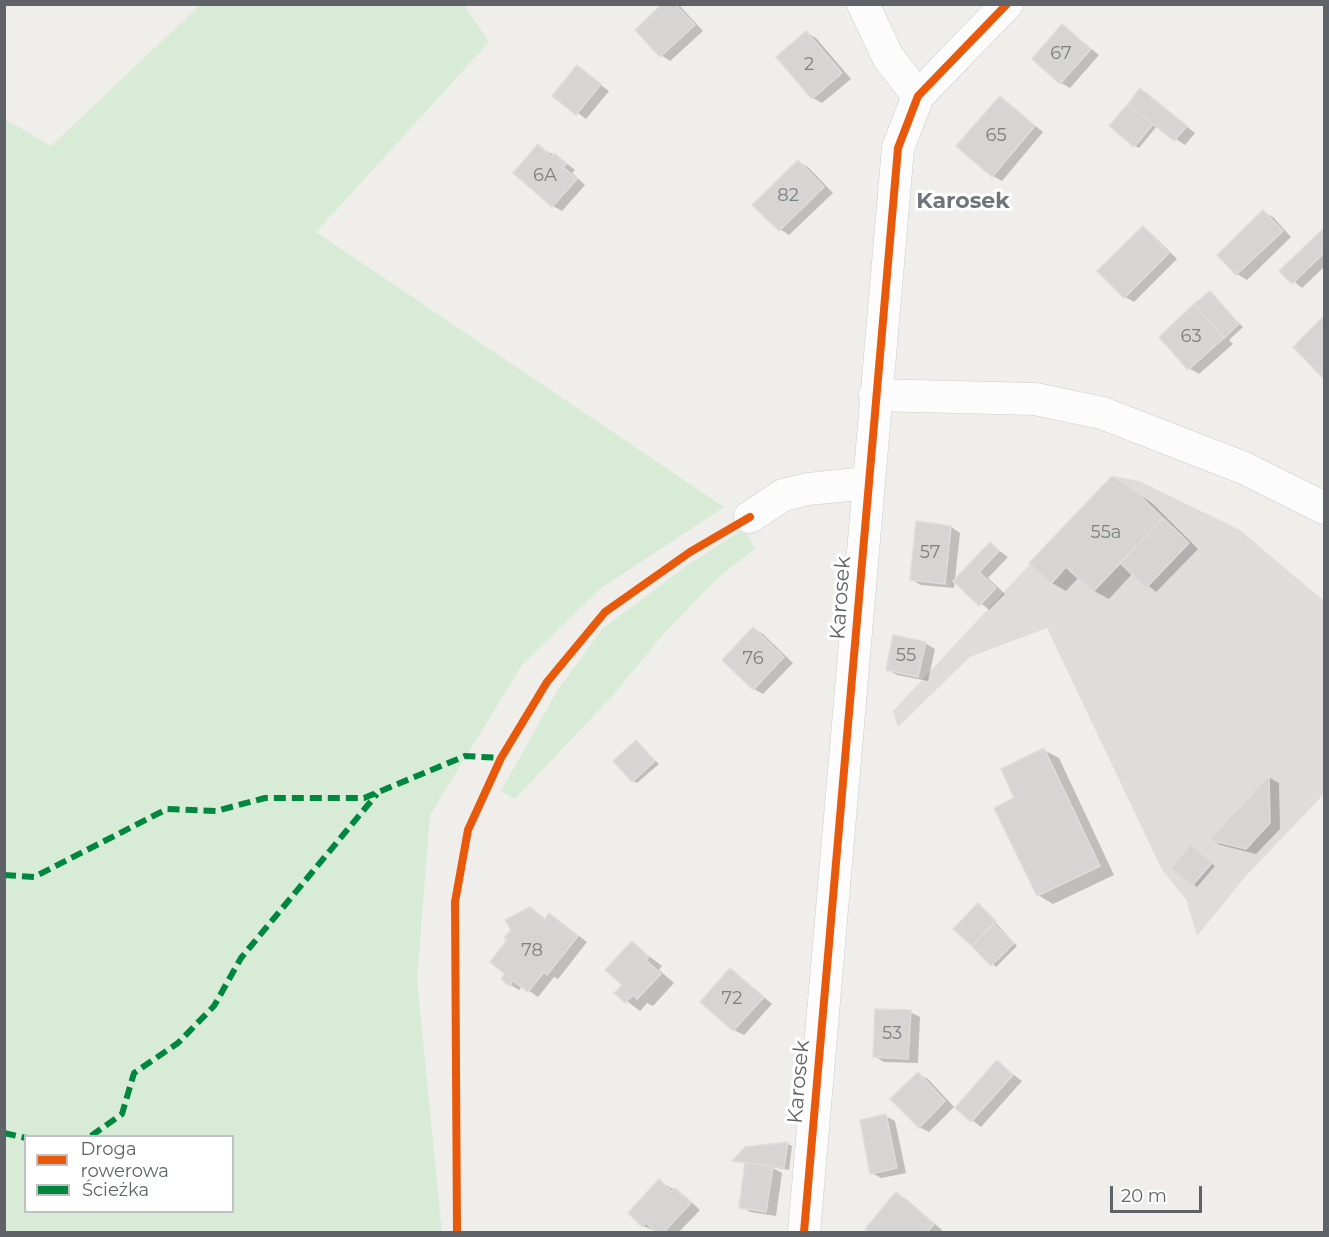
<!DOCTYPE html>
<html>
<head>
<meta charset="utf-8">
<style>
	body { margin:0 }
	#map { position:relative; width:1329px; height:1237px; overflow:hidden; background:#efeeea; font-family:Montserrat,sans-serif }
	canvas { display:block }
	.frame { position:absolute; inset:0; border:6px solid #5f6368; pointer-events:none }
	.legend { position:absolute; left:24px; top:1135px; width:210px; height:78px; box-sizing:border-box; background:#fff; border:2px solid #bfc1c3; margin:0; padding:8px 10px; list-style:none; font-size:18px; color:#5f6368 }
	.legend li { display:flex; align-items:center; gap:12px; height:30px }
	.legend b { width:30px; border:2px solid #bfc1c3 }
	.scale { position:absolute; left:1110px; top:1186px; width:92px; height:27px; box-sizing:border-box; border:3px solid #5f6368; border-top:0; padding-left:8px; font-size:18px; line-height:21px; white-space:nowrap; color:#5f6368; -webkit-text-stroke:4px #fff; paint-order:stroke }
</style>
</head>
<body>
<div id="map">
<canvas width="1329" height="1237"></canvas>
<div class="frame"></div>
<ul class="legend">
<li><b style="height:8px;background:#e8590c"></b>Droga rowerowa</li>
<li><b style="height:8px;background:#00873e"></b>Ścieżka</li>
</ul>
<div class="scale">20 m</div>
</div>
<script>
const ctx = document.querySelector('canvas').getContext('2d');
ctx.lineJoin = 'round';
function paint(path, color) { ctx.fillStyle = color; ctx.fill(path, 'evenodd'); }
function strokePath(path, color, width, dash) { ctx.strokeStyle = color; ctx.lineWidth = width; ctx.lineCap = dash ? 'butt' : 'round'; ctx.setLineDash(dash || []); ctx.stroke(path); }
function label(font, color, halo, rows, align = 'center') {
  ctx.font = font + ' Montserrat,sans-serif'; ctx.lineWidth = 6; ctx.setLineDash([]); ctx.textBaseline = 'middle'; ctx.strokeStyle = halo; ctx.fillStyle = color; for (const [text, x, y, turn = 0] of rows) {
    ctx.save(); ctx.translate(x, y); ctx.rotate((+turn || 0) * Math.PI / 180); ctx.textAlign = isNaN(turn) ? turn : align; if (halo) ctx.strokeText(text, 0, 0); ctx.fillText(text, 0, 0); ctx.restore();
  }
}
paint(new Path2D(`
	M 1112,476 L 1139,481 L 1240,530 L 1324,601 L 1324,794 L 1245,877 L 1197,936 L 1186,899 L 1162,870 L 1047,628 L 970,657 L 898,727 L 893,711 Z`), '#dfddda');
paint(new Path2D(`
	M 201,4 L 464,5 L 489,42 L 316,232 L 724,507 L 600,589 L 522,665 L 430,815 L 417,980 L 442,1232 L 5,1232 L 5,119 L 51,146 ZM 26,1136 L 232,1136 L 232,1212 L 26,1212 Z
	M 744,529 L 755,549 L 721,575 L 665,632 L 613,695 L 515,799 L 501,791 L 557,691 L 602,629 L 686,566 Z`), '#d8ebd6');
paint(new Path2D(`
	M 664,4 L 679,5 L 703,31 L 670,61 L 661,55 Z
	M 1063,26 L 1099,55 L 1070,88 L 1061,83 Z
	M 807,33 L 816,38 L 851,79 L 822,103 L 813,98 Z
	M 577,67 L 609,91 L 586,119 L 555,96 Z
	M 1141,90 L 1195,133 L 1185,145 L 1157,126 L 1139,148 L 1135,146 Z
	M 1000,98 L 1043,132 L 1002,181 L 993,176 Z
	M 538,146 L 564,161 L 575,170 L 572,173 L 585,185 L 562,211 L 553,206 Z
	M 799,162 L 808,167 L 833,193 L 789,235 L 780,229 Z
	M 1263,212 L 1273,217 L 1291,237 L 1247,280 L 1237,274 L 1219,255 Z
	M 1143,228 L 1152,234 L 1177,259 L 1134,302 L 1125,297 Z
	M 1324,230 L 1324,267 L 1302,288 L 1281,271 Z
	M 1210,293 L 1243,327 L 1229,340 L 1233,344 L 1199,374 L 1189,368 Z
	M 1324,318 L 1324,377 L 1295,347 Z
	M 1126,486 L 1152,503 L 1198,549 L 1156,592 L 1133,573 L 1109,599 L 1094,591 L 1079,577 L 1066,591 L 1052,583 Z
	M 951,527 L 960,533 L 954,588 L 921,585 L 912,580 Z
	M 990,544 L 1008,557 L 988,578 L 1005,594 L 989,610 L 955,581 Z
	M 754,629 L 763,634 L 793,663 L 763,694 L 754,689 Z
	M 925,643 L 935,649 L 928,681 L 897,675 L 887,669 Z
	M 636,742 L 659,764 L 637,783 L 633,781 Z
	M 1044,750 L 1059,758 L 1114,875 L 1053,904 L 1038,895 Z
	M 1270,778 L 1279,783 L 1280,829 L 1256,854 L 1220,845 L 1211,839 Z
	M 1195,849 L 1215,866 L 1197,887 L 1173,868 Z
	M 982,908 L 1017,946 L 996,967 L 955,929 Z
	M 530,909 L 545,919 L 550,915 L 559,921 L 587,942 L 558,979 L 554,977 L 538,997 L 522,986 L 519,990 L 509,984 L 507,974 Z
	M 632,943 L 662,966 L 659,970 L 674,983 L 653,1006 L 647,1003 L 640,1011 L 616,993 L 624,985 Z
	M 731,969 L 772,1004 L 744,1035 L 734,1030 Z
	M 910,1012 L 920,1017 L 918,1063 L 884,1062 L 874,1056 Z
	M 997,1062 L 1022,1081 L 981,1127 L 957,1108 Z
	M 918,1074 L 928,1079 L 954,1107 L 929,1132 L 919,1127 Z
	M 885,1116 L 895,1121 L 906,1173 L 881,1178 L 872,1173 Z
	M 788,1144 L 792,1146 L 789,1170 L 771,1167 L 782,1173 L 776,1216 L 750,1212 L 741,1207 L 747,1164 L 734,1160 Z
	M 659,1181 L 685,1196 L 700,1210 L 679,1232 L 658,1232 L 643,1226 Z
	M 896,1194 L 906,1199 L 942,1230 L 941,1232 L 871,1232 L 867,1229 Z`), '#0003');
const building = new Path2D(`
	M 662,4 L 675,4 L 695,25 L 660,57 L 635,30 Z
	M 1062,24 L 1091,49 L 1060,84 L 1032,59 Z
	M 806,31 L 842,73 L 812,99 L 776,57 Z
	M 577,65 L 601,84 L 576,115 L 552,96 Z
	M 1140,88 L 1187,126 L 1174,141 L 1128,104 Z
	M 1000,96 L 1035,126 L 992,177 L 956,146 Z
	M 1128,104 L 1153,124 L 1134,147 L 1109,126 Z
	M 538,144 L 552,157 L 554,153 L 567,164 L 563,167 L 577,179 L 552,207 L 513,173 Z
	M 798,160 L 824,187 L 779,231 L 752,205 Z
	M 1263,210 L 1283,231 L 1236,275 L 1217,255 Z
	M 1143,226 L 1169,253 L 1124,298 L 1097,271 Z
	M 1324,228 L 1324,253 L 1292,284 L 1279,271 Z
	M 1210,291 L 1239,324 L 1224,338 L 1194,304 Z
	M 1194,304 L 1224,338 L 1188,370 L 1159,337 Z
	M 1324,316 L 1324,379 L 1293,347 Z
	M 1112,476 L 1137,493 L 1163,518 L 1093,592 L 1066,567 L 1051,584 L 1029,563 Z
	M 1163,518 L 1189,543 L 1146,588 L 1120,563 Z
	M 916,521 L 951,526 L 945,584 L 910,580 Z
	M 990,542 L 999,551 L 979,572 L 996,588 L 979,606 L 953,581 Z
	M 753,627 L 784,657 L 753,690 L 722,660 Z
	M 893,635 L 926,642 L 918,677 L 886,670 Z
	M 636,740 L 655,761 L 632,782 L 613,761 Z
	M 1044,748 L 1100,866 L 1037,896 L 994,808 L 1014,798 L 1001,769 Z
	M 1269,776 L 1270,823 L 1246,849 L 1209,840 Z
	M 1191,844 L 1212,863 L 1192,886 L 1171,868 Z
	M 978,903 L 996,921 L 972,946 L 953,929 Z
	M 530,907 L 545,919 L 549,913 L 578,936 L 547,975 L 544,972 L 528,992 L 513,981 L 509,986 L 501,979 L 505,974 L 490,962 L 507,940 L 504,938 L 511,930 L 505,920 Z
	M 994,924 L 1014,943 L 991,966 L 972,946 Z
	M 632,941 L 649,957 L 646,960 L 661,974 L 637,999 L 633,995 L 625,1003 L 614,993 L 622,985 L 605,970 Z
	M 730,968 L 764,997 L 733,1031 L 700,1002 Z
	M 875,1009 L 911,1010 L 908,1059 L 873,1057 Z
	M 997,1060 L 1013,1075 L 971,1122 L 955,1108 Z
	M 918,1072 L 945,1101 L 919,1128 L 890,1099 Z
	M 886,1114 L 897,1168 L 870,1174 L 860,1120 Z
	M 788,1142 L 784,1168 L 732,1161 L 745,1147 Z
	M 745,1163 L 773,1166 L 766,1212 L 739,1208 Z
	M 659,1179 L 672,1192 L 675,1188 L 691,1203 L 664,1232 L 656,1232 L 646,1223 L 642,1227 L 628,1213 Z
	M 896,1192 L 934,1224 L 927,1232 L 868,1232 L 865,1229 Z`);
paint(building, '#d6d5d3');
strokePath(building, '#deddd9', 1.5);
const minor = new Path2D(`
	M 863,4 L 888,57 L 918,96
	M 875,395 L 1035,399 L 1102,413 L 1244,468 L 1324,508
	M 750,517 L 783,495 L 808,489 L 868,483
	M 804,1232 L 898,148 L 918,96 L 1007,4`);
strokePath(minor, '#cbcccc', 33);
strokePath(minor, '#fdfcfc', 32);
strokePath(new Path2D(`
	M 4,875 L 34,877 L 167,809 L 216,811 L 265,798 L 364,798 L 465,756 L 501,758
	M 4,1133 L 26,1138
	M 91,1136 L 122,1114 L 134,1073 L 178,1043 L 214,1006 L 241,958 L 377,794`), '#00873e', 6, [12, 6]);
strokePath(new Path2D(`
	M 457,1232 L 455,902 L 468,830 L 501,758 L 547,682 L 605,612 L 690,552 L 750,517
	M 804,1232 L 898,148 L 918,96 L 1007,4`), '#e8590c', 8);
label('18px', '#7e8184', null, [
	["67",1061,54],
	["2",809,65],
	["65",996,136],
	["6A",545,176],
	["82",788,196],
	["63",1191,337],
	["55a",1106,533],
	["57",930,553],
	["55",906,656],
	["76",753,659],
	["78",532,951],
	["72",732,999],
	["53",892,1034]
]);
label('21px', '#5f6368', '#fff', [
	["Karosek",841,598,-86],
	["Karosek",799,1082,-85]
]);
label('bold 22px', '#70757a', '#fff', [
	["Karosek",963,202]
]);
</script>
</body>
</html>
